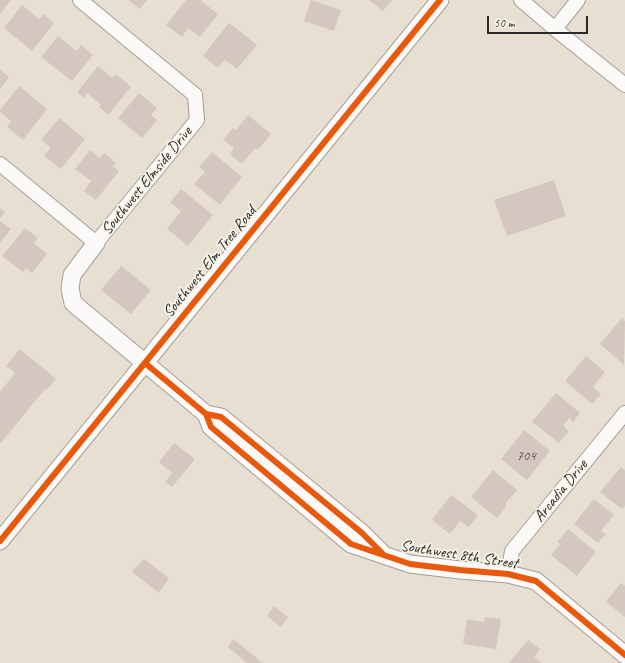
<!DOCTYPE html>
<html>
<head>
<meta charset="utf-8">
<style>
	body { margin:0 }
	#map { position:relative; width:625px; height:663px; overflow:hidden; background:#e7e0d2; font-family:Caveat,sans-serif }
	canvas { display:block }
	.scale { position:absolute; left:487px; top:16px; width:101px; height:18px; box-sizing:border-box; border:2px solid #2b2b2b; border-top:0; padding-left:5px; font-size:12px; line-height:14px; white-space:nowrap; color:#2b2b2b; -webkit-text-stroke:3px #f7f3e8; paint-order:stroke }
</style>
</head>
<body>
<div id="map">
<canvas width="625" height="663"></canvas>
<div class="scale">50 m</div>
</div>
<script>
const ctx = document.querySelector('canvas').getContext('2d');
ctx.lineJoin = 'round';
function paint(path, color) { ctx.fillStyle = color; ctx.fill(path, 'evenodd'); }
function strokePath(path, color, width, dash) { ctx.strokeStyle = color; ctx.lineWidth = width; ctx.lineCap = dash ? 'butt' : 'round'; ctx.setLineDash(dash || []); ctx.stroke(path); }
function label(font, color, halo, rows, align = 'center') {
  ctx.font = font + ' Caveat,sans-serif'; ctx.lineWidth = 3.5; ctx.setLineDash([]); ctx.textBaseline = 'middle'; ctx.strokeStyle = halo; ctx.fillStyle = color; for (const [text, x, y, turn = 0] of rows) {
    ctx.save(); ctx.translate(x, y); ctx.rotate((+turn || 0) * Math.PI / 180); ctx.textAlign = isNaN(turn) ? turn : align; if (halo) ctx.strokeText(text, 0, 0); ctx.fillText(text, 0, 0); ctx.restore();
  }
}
paint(new Path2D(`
	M 0,0 L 11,0 L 0,14 Z
	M 128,0 L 147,0 L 140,9 Z
	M 186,0 L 200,0 L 218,14 L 200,37 L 188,28 L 182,37 L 166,25 Z
	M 311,0 L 341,10 L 334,31 L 304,21 Z
	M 369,0 L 392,0 L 383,11 Z
	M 22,5 L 39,19 L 43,14 L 54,23 L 32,51 L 4,28 Z
	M 229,23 L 257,45 L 237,69 L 225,60 L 218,68 L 203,56 Z
	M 58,36 L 76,51 L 81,45 L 93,55 L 72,81 L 41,57 Z
	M 98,66 L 112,78 L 116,74 L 131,87 L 108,115 L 99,107 L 101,105 L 87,93 L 84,98 L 77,92 Z
	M 0,69 L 9,77 L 0,89 Z
	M 19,86 L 47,109 L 23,140 L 7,127 L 11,121 L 0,112 L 0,110 Z
	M 139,93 L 157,108 L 151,115 L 157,120 L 142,138 L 118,118 Z
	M 248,115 L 271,134 L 258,150 L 255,148 L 242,164 L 230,154 L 234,148 L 223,140 L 233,128 L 236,130 Z
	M 59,118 L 85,139 L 61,169 L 44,156 L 51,148 L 41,140 Z
	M 90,150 L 100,158 L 104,153 L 116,163 L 113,166 L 119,171 L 96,200 L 84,191 L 91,181 L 75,169 Z
	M 212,152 L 242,177 L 220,205 L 194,184 L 205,172 L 199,167 Z
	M 554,180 L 566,216 L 507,236 L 494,200 Z
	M 181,189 L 213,215 L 188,246 L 167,229 L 181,211 L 170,202 Z
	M 0,208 L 5,212 L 0,219 Z
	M 0,221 L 11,229 L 0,243 Z
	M 25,228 L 38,238 L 34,243 L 47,254 L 32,273 L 26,268 L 23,272 L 2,256 Z
	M 121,266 L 151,290 L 131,314 L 101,290 Z
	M 622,318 L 625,321 L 624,365 L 600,344 Z
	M 20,349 L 56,379 L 47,390 L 45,389 L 0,444 L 0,392 L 15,373 L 6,366 Z
	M 586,356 L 605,372 L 593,387 L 601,394 L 592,404 L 565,381 Z
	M 556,393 L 580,413 L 573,422 L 569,418 L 563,426 L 569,431 L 559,443 L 532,422 Z
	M 524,430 L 550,451 L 527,480 L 501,459 Z
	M 174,443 L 195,459 L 172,487 L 165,482 L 172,473 L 159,462 Z
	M 621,467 L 625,470 L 625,506 L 622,509 L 600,492 Z
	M 493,470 L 517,490 L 505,504 L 507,506 L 497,518 L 471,497 Z
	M 451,495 L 478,515 L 469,527 L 460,521 L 450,534 L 432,520 Z
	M 594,499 L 614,515 L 601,531 L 606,534 L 598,543 L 574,524 Z
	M 568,529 L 596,552 L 577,576 L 551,555 L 560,544 L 557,542 Z
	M 144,559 L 169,578 L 159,593 L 132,572 Z
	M 621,583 L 625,586 L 625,617 L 606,602 Z
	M 274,606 L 288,617 L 281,627 L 267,616 Z
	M 485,617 L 501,619 L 496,649 L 463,644 L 467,619 L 484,622 Z
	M 233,639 L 263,663 L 247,663 L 228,647 Z
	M 528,640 L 540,649 L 534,657 L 542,663 L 509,663 Z`), '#d5c7bf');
const minor = new Path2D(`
	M 521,0 L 555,29 L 625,85
	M 555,29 L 578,0
	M 0,164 L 96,243 L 197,120 L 195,95 L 80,0
	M 508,574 L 512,551 L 625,413`);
const tertiary = new Path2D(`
	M 96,243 L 72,275 L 70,288 L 73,303 L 206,414 L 221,417 L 362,533 L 382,553
	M 206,414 L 211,427 L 351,544 L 410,564 L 460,570 L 508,574 L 536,581 L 625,655
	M 0,541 L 440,0`);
strokePath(minor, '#a39f97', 16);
strokePath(tertiary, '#a39f97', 19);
strokePath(minor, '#fbfaf8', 14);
strokePath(tertiary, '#fbfaf8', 17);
strokePath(new Path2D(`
	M 145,363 L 206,414 L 221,417 L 362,533 L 382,553
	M 206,414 L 211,427 L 351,544 L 410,564 L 460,570 L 508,574 L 536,581 L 625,655
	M 0,541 L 440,0`), '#e8590c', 6);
label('14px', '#565250', null, [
	["704",526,456]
]);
label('16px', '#2b2b2b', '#f7f3e8', [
	["Southwest Elmside Drive",147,181,-51],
	["Southwest Elm Tree Road",210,262,-51],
	["Arcadia Drive",561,491,-51],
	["Southwest 8th Street",459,555,9]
]);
</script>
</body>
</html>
